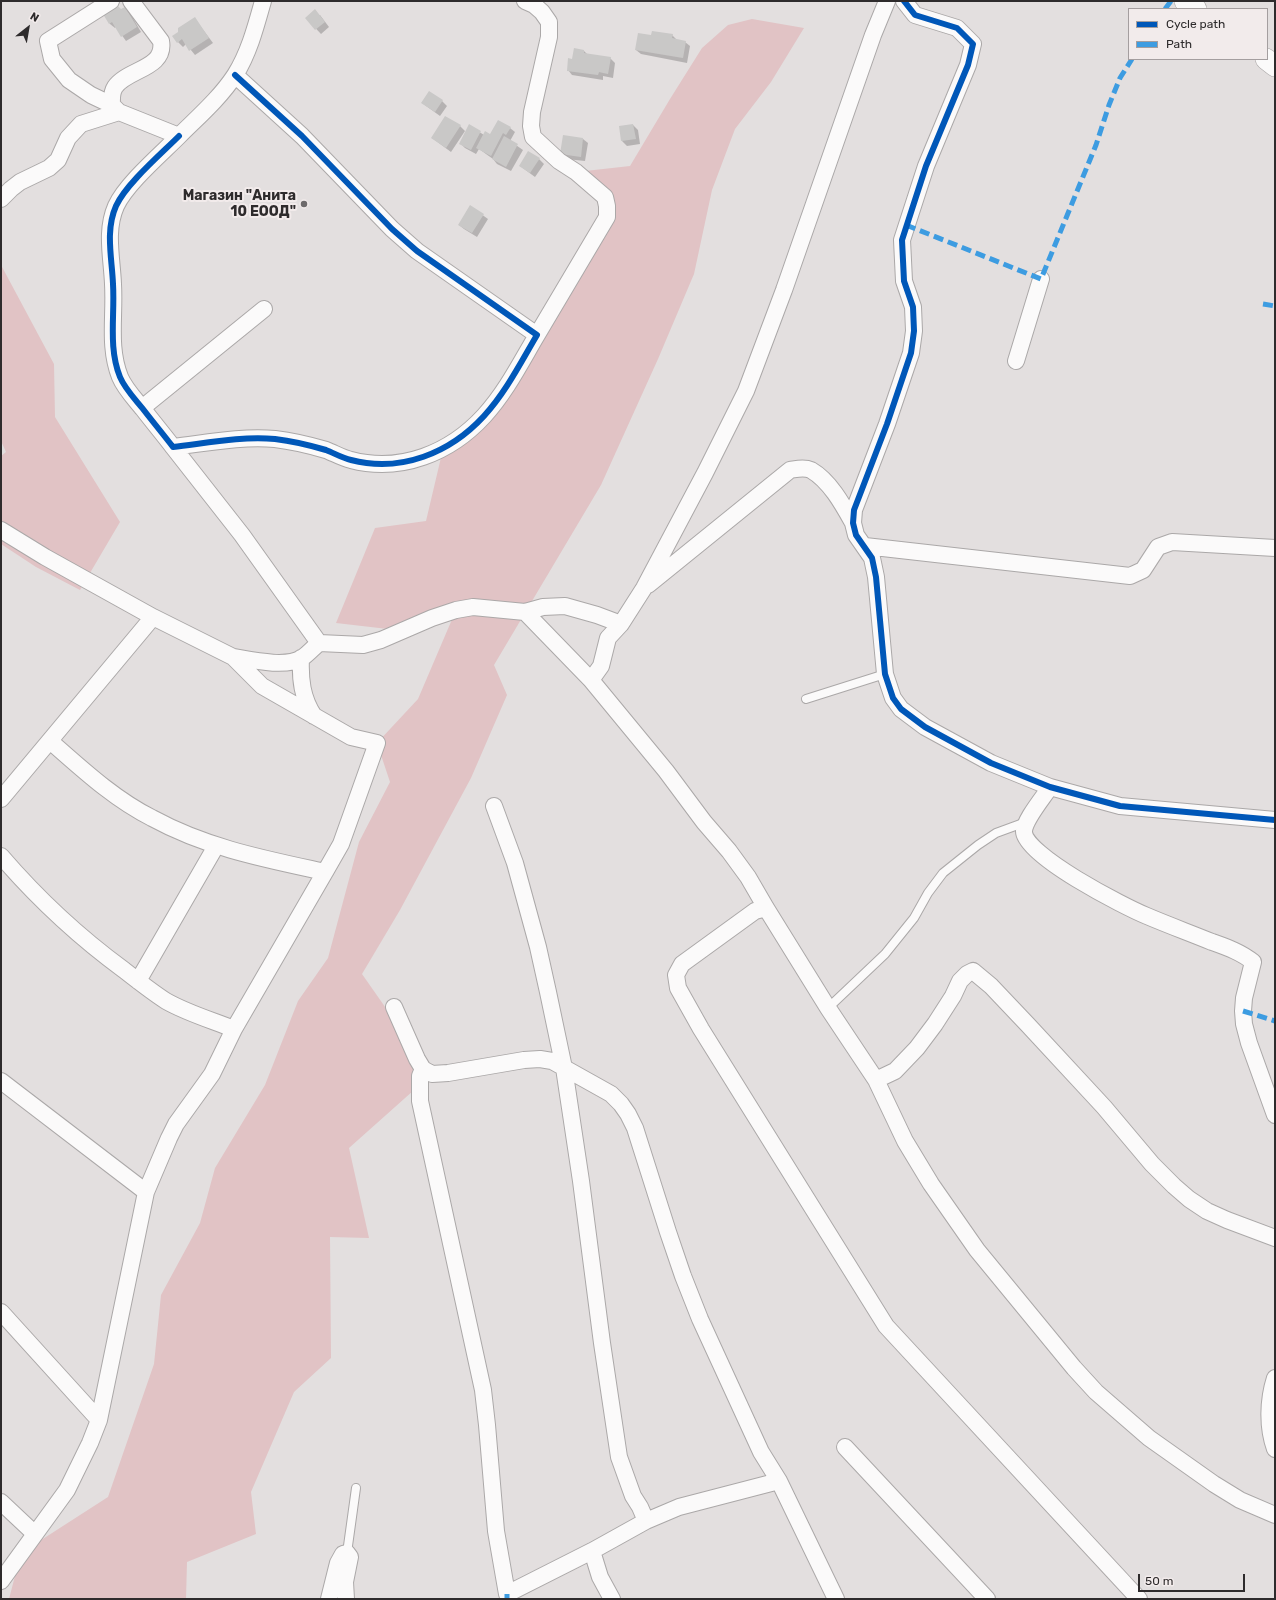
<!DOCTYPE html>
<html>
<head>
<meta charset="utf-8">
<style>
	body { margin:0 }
	#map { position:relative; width:1276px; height:1600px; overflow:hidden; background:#e3dfdf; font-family:Rubik,sans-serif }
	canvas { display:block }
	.frame { position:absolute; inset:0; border:2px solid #2e2b2c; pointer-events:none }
	.legend { position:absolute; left:1128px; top:8px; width:140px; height:52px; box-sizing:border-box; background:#f2ebeb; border:1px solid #a49e9f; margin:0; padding:5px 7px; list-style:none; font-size:12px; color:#2e2b2c }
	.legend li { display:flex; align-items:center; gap:8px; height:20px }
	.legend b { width:20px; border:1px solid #a49e9f }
	.north { position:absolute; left:8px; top:8px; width:40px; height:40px; -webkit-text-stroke:3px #f2ebeb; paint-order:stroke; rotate:31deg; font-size:11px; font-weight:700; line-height:16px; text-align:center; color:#2e2b2c }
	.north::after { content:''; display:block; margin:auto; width:14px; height:18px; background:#2e2b2c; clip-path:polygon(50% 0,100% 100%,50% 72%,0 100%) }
	.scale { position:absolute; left:1138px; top:1574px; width:107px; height:18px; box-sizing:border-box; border:2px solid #2e2b2c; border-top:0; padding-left:5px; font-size:12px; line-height:14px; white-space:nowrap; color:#2e2b2c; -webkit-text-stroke:3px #f2ebeb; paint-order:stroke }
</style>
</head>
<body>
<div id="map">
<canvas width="1276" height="1600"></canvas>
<div class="frame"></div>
<ul class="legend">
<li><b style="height:5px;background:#0057b8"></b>Cycle path</li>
<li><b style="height:5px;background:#3d9ce1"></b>Path</li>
</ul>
<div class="north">N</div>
<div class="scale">50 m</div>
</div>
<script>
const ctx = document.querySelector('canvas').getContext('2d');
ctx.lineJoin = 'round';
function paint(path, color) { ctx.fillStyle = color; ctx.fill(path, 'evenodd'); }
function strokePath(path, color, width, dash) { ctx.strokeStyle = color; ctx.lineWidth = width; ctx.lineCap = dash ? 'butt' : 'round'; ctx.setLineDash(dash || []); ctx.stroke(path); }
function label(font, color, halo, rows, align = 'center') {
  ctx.font = font + ' Rubik,sans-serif'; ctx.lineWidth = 4; ctx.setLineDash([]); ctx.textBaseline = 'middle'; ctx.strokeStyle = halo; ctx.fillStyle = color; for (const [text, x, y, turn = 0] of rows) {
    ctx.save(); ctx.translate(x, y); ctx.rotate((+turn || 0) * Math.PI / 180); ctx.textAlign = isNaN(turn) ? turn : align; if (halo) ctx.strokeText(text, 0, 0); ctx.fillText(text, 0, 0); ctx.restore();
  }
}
paint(new Path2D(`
	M 752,19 L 804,28 L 771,82 L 735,129 L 712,190 L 694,274 L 658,359 L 601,485 L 494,665 L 507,695 L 471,778 L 400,910 L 362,974 L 432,1074 L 349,1148 L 369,1238 L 330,1237 L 331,1358 L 294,1392 L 251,1492 L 256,1534 L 187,1562 L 186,1599 L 9,1599 L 21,1553 L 108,1497 L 154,1364 L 161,1295 L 200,1223 L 215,1168 L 265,1085 L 298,1001 L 328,958 L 359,842 L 390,782 L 377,743 L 418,699 L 456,610 L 405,631 L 336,623 L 375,528 L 426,521 L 443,449 L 484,416 L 607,206 L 576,172 L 630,166 L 670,99 L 702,48 L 728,25 Z
	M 1,265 L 54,364 L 55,417 L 120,522 L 80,590 L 36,567 L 1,544 L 1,456 L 6,452 L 1,441 Z`), '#e1c3c5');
paint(new Path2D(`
	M 125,8 L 130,13 L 141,32 L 126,41 L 116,27 L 115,28 L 110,24 L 105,15 Z
	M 320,15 L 329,27 L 321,34 L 306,18 Z
	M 195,19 L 213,43 L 195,55 L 186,44 L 183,47 L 178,42 Z
	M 672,35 L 677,40 L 685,42 L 690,46 L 687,63 L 641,54 L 636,50 Z
	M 584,51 L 588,55 L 610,58 L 615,63 L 613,78 L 603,76 L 603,80 L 572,75 L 568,70 L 573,60 Z
	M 442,101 L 447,106 L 440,116 L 422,103 Z
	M 633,125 L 638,130 L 640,144 L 627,146 L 622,141 L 620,127 Z
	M 460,126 L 465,131 L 451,152 L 432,138 Z
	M 470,126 L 484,135 L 491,135 L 510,128 L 515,132 L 510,141 L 523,150 L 511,171 L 497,164 L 493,159 L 479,149 L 476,154 L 465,148 L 460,143 Z
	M 583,139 L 588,143 L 585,161 L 566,159 L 562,154 Z
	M 539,159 L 544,164 L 535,177 L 520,166 Z
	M 470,206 L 488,219 L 477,237 L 464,229 L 459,225 Z`), '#0003');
paint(new Path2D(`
	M 118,6 L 121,9 L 125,7 L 137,27 L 121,37 L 112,22 L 109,24 L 103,14 Z
	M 315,9 L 325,22 L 315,30 L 305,18 Z
	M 195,17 L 209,38 L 189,51 L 182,39 L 177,43 L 172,36 L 178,32 L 178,28 Z
	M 652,31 L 673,34 L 672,38 L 686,41 L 683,58 L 635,50 L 638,33 L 651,35 Z
	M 574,48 L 584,50 L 584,53 L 611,57 L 608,74 L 599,72 L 598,75 L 567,71 L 568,58 L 572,59 Z
	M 429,91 L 443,100 L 435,112 L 421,103 Z
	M 445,116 L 461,125 L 446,148 L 431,138 Z
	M 498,120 L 511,127 L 506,135 L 503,133 L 491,156 L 476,148 L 485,131 L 490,134 Z
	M 469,124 L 481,131 L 471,150 L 459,144 Z
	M 633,124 L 636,139 L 621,141 L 619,126 Z
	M 563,135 L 583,138 L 581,157 L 560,154 Z
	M 504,136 L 518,144 L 506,167 L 492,159 Z
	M 528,151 L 540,158 L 530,173 L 519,166 Z
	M 470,205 L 484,214 L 472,233 L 458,225 Z`), '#c9c8c7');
const service = new Path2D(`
	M 806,699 L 885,674
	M 828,1008 L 885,954 L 914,918 L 928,893 L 943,873 L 978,845 L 996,833 L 1026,822
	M 347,1553 L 356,1488`);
const minor = new Path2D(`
	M 525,1 L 534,5 L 542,12 L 549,22 L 549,37 L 532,112 L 531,126 L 533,137 L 559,161 L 576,172 L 605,197 L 607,206 L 607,217 L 537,335
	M 904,1 L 915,15 L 957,28 L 973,44 L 968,65 L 926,166 L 902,240 L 904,281 L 913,307 L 914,331 L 911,353 L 887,424 L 854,510 L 853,523 L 856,535 L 872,558 L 876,577 L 885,674 L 893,698 L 901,709 L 925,727 L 991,763 L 1050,787 L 1120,806 L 1275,820
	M 112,105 C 112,99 111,93 115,87 C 127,69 166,69 161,41 L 131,1
	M 119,112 L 179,136 C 198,117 220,98 235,75 C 249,53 256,26 263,1
	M 179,136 C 161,154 126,184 116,206 C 105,231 112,258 113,284 C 115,316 108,347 120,377 C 125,389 135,399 143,409 C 153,422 163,434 173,447 C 207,443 241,436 275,439 C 292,441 309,445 326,450 C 334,453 342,458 351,460 C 401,473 450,453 484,416 C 506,392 521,362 537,335 L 417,251 L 392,229 L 302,136 L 235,75
	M 1,199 L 11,189 L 20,182 L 49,168 L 58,160 L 68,138 L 81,124 L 119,112 L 112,105 L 91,95 L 69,80 L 52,59 L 48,41 L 111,1
	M 1016,361 L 1041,279
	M 142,408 L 264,309
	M 173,447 L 242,535 L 319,643
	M 1,530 L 45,557 L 153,617 L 1,799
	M 865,546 L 1130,576 L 1143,570 L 1158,547 L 1172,542 L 1275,548
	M 648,585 L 790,470 C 797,469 804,467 811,470 C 830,481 843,505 853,523
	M 525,612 L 591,680 L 666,771 L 704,822 L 729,851 L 748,877 L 766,908 L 828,1008 L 876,1080 L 895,1071 L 917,1048 L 935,1024 L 953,996 L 960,981 L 967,974 L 973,971 L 991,986 L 1028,1025 L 1104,1107 L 1152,1164 L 1174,1186 L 1189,1199 L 1207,1211 L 1227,1220 L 1275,1238
	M 233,657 C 251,660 286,668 302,658 C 308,654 313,648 319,643 L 363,645 L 381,640 L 432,618 L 456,610 L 473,607 L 525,612 L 543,607 L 565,606 L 597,615 L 621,624
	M 301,658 C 300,679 302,698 314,716
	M 591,680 L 601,666 L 608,638 L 621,624 L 644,588 L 705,473 L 746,391 L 784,290 L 873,35 L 887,1
	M 50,741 C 82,769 114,799 152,818 C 207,848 265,859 325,872 L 341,844 L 377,743 L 351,737 L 262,686 L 233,657 L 153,617
	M 1050,787 C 1043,798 1025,819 1024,831 C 1023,855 1125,907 1147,916 C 1168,925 1190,933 1212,942 C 1226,947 1241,952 1253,962 L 1244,998 L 1243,1011 L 1244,1024 L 1249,1043 L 1275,1115
	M 494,806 L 515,863 L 538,947 L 548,992 L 564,1068 L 581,1181 L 602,1343 L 619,1457 L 633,1496 L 640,1507 L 646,1521
	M 1,856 C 38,899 79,937 124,970 C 138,981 152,992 166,1001 C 187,1013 211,1020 234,1029 L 325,872
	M 766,908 L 755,911 L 682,964 L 676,975 L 678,988 L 701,1029 L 886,1326 L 1139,1599
	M 138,981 L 216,846
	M 394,1007 L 417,1059 L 423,1069 L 432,1074 L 448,1073 L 524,1060 L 540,1059 L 552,1061 L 611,1094 L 621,1104 L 628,1114 L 635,1128 L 668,1232 L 683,1276 L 700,1319 L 761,1452 L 779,1481 L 836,1599
	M 423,1069 L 420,1076 L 420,1101 L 483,1390 L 487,1425 L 496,1531 L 507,1594 L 592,1551 L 646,1521 L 679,1507 L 779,1481
	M 876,1080 L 905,1141 L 931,1184 L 977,1250 L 1074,1368 L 1096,1392 L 1149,1438 L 1214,1484 L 1240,1500 L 1275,1515
	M 1,1081 L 146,1192
	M 1,1312 L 99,1420
	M 1275,1378 C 1268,1400 1267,1427 1275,1449
	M 845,1447 L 987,1599
	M 1,1502 L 35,1534
	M 592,1551 L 600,1577 L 612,1599
	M 1,1581 L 67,1490 L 90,1443 L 99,1420 L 146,1192 L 169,1138 L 176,1124 L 212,1074 L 234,1029
	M 329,1599 L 338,1563 L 343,1554 L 347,1553 L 350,1557 L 345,1582 L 346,1599`);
const tertiary = new Path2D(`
	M 1185,1 L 1196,9
	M 1266,59 L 1275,66`);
strokePath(service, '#aba8a8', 10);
strokePath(minor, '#aba8a8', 18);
strokePath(tertiary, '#aba8a8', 22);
strokePath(service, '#fbfafa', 8);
strokePath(minor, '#fbfafa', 16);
strokePath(tertiary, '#fbfafa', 21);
strokePath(new Path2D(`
	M 1165,9 L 1171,1
	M 906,225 L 1041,279 L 1096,145 L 1109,105 L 1120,78 L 1132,59
	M 1263,304 L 1275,306
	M 1243,1011 L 1275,1021
	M 507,1599 L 507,1594`), '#3d9ce1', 5, [10, 5]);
strokePath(new Path2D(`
	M 904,1 L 915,15 L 957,28 L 973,44 L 968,65 L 926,166 L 902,240 L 904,281 L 913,307 L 914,331 L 911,353 L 887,424 L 854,510 L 853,523 L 856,535 L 872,558 L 876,577 L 885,674 L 893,698 L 901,709 L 925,727 L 991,763 L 1050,787 L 1120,806 L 1275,820
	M 179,136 C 161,154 126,184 116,206 C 105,231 112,258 113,284 C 115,316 108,347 120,377 C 125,389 135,399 143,409 C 153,422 163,434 173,447 C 207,443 241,436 275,439 C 292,441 309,445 326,450 C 334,453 342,458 351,460 C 401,473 450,453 484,416 C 506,392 521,362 537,335 L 417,251 L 392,229 L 302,136 L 235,75`), '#0057b8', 6);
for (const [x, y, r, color] of [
	[304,204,4,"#6d6a6b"]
]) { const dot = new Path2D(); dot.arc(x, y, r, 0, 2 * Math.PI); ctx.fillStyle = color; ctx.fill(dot); strokePath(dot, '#f2ebeb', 1.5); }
label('bold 14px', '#2e2b2c', '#f2ebeb', [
	["Магазин \"Анита",296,196],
	["10 ЕООД\"",296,212]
], 'right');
</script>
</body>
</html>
